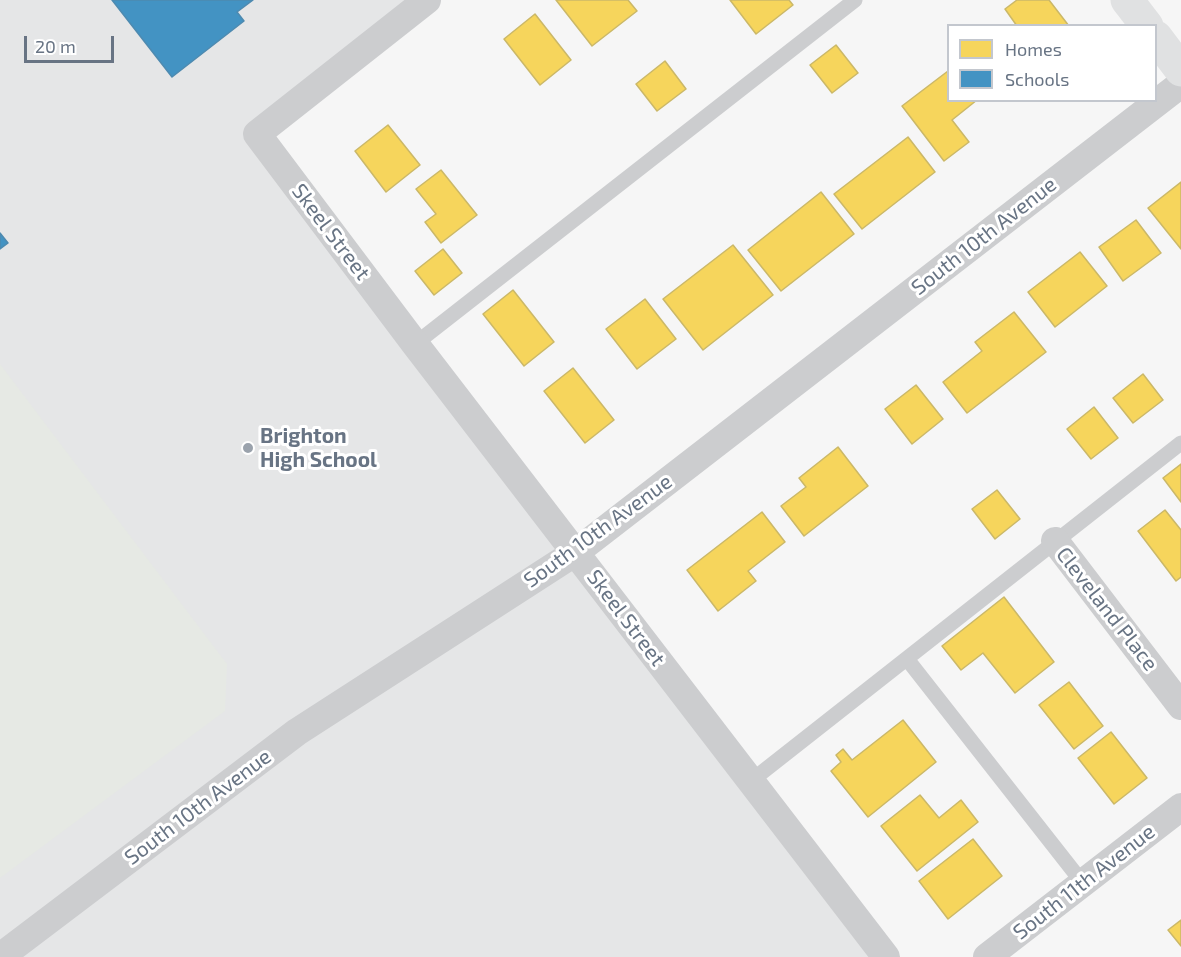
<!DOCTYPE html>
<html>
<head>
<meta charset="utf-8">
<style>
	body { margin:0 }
	#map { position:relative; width:1181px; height:957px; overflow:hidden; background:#f6f6f6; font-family:"Exo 2",sans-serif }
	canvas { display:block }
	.legend { position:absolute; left:947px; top:24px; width:210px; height:78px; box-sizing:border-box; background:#fff; border:2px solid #c3c7ce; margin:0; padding:8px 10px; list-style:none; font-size:18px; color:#687484 }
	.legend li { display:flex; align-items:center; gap:12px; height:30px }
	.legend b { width:30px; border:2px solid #c3c7ce }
	.scale { position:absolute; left:24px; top:36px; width:90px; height:27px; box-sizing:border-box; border:3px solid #687484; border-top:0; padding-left:8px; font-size:18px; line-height:21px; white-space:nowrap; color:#687484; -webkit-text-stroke:4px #fff; paint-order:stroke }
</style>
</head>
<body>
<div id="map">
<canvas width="1181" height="957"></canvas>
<ul class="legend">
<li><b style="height:16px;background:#f6d55c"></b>Homes</li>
<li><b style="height:16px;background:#4393c3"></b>Schools</li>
</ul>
<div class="scale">20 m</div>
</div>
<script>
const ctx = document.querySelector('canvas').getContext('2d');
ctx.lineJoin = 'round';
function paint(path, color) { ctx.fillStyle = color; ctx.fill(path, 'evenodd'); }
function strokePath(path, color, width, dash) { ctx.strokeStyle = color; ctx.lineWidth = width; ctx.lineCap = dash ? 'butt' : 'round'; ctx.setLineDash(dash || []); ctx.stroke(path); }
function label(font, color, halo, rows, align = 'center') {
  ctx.font = font + ' "Exo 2",sans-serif'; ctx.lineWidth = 6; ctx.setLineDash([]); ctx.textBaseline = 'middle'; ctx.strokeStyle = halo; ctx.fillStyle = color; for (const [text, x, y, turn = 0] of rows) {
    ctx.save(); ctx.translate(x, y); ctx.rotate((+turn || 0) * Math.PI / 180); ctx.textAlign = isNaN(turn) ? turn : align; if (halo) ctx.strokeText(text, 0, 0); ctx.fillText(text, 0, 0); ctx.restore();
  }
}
paint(new Path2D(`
	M 0,0 L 427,0 L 258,134 L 886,957 L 0,957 Z`), '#e5e6e7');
paint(new Path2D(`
	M 0,364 L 227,664 L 225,711 L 0,878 Z`), '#e6e9e4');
const homes = new Path2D(`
	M 556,0 L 628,0 L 637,11 L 592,46 Z
	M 730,0 L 789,0 L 793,5 L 756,34 Z
	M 1017,0 L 1049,0 L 1069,26 L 1017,26 L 1005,9 Z
	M 535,14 L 571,60 L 540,85 L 504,39 Z
	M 836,45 L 858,73 L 832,93 L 810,65 Z
	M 665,61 L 686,89 L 657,111 L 636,84 Z
	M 948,71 L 948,100 L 977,100 L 952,120 L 969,142 L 944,161 L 902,106 Z
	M 388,125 L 420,165 L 386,192 L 355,151 Z
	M 908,137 L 935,172 L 862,229 L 834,194 Z
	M 441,170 L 477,215 L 441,243 L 425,222 L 436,214 L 416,189 Z
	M 1181,182 L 1181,249 L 1148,208 Z
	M 821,192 L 854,234 L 781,291 L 748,250 Z
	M 1136,220 L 1161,253 L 1123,281 L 1099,247 Z
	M 733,245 L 773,295 L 703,350 L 663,299 Z
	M 443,249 L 462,273 L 434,295 L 415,271 Z
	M 1080,252 L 1107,286 L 1055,327 L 1028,292 Z
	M 513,290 L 554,342 L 524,366 L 483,314 Z
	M 645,299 L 676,339 L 637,369 L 606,329 Z
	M 1014,312 L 1046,352 L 967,413 L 943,382 L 982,351 L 975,342 Z
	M 573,368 L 614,420 L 585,443 L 544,391 Z
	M 1143,374 L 1163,400 L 1133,423 L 1113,398 Z
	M 916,385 L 943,419 L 912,444 L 885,409 Z
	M 1094,407 L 1118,438 L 1091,459 L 1067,429 Z
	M 838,447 L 868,486 L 804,536 L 781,506 L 806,487 L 799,478 Z
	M 1181,464 L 1181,502 L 1163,478 Z
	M 997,490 L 1020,519 L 995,539 L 972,509 Z
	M 1165,510 L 1181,530 L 1181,577 L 1176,581 L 1138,531 Z
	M 762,512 L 785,542 L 748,571 L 756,581 L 718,611 L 687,570 Z
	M 1004,597 L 1054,662 L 1015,693 L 983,653 L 961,670 L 942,646 Z
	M 1069,682 L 1103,726 L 1074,749 L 1039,705 Z
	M 903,720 L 936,762 L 868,817 L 831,771 L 841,762 L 836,755 L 843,749 L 852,760 Z
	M 1111,732 L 1147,778 L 1114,804 L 1078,758 Z
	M 920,795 L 939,818 L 961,800 L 978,822 L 917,871 L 881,826 Z
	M 973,839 L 1002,876 L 948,919 L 919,881 Z
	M 1181,920 L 1181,946 L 1168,930 Z`);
paint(homes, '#f6d55c');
strokePath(homes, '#cbb868', 1.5);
const schools = new Path2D(`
	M 112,0 L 253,0 L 237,12 L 244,21 L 172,77 Z
	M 0,233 L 8,243 L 0,249 Z`);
paint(schools, '#4393c3');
strokePath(schools, '#4e8ab0', 1.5);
strokePath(new Path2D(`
	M 415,344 L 855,0
	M 907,659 L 1082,882
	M 751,781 L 1181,443`), '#cccdcf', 15);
strokePath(new Path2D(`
	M 427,0 L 257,134 L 415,344 L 886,957
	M 1055,541 L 1181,706
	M 0,957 L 297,732 L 576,552 L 1181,84
	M 987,957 L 1181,807`), '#cccdcf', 28);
strokePath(new Path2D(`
	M 1127,0 L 1147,26
	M 1156,37 L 1181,70`), '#e0e1e2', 33);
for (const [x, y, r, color] of [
	[248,448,6,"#9aa2ac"]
]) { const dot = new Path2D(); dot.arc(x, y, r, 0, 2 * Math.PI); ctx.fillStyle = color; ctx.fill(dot); strokePath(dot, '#fff', 2); }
label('21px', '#687484', '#fff', [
	["Skeel Street",331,232,53],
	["South 10th Avenue",984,236,-38],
	["South 10th Avenue",598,531,-36],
	["Cleveland Place",1107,609,52],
	["Skeel Street",626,618,53],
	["South 10th Avenue",198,807,-37],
	["South 11th Avenue",1084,882,-38]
]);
label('bold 21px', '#687484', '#fff', [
	["Brighton",260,436],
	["High School",260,460]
], 'left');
</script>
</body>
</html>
